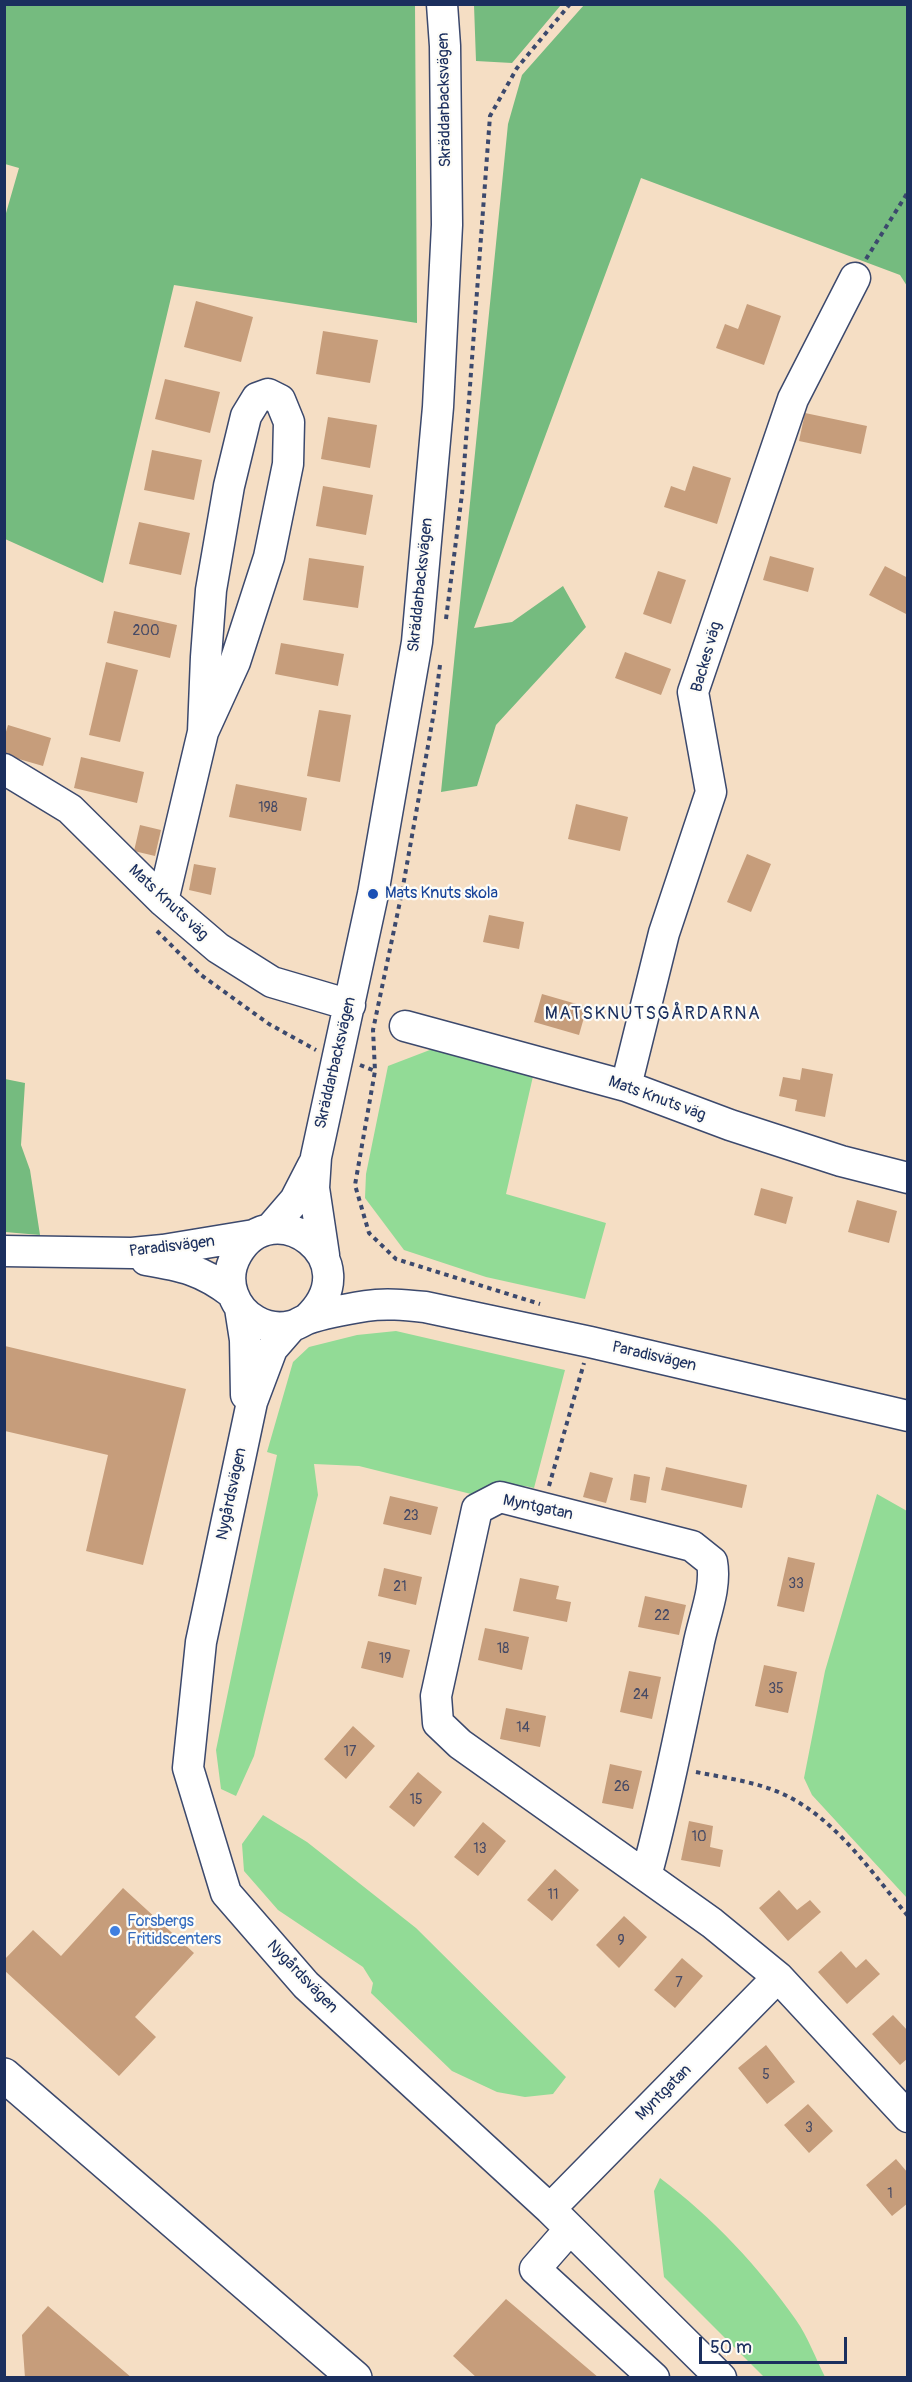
<!DOCTYPE html>
<html>
<head>
<meta charset="utf-8">
<style>
	body { margin:0 }
	#map { position:relative; width:912px; height:2382px; overflow:hidden; background:#f5dec4; font-family:Pangolin,sans-serif }
	canvas { display:block }
	.frame { position:absolute; inset:0; border:6px solid #1b2f5e; pointer-events:none }
	.scale { position:absolute; left:699px; top:2337px; width:148px; height:27px; box-sizing:border-box; border:3px solid #1b2f5e; border-top:0; padding-left:8px; font-size:18px; line-height:21px; white-space:nowrap; color:#1b2f5e; -webkit-text-stroke:4px #fdfcf7; paint-order:stroke }
</style>
</head>
<body>
<div id="map">
<canvas width="912" height="2382"></canvas>
<div class="frame"></div>
<div class="scale">50 m</div>
</div>
<script>
const ctx = document.querySelector('canvas').getContext('2d');
ctx.lineJoin = 'round';
function paint(path, color) { ctx.fillStyle = color; ctx.fill(path, 'evenodd'); }
function strokePath(path, color, width, dash) { ctx.strokeStyle = color; ctx.lineWidth = width; ctx.lineCap = dash ? 'butt' : 'round'; ctx.setLineDash(dash || []); ctx.stroke(path); }
function label(font, color, halo, rows, align = 'center') {
  ctx.font = font + ' Pangolin,sans-serif'; ctx.lineWidth = 4.5; ctx.setLineDash([]); ctx.textBaseline = 'middle'; ctx.strokeStyle = halo; ctx.fillStyle = color; for (const [text, x, y, turn = 0] of rows) {
    ctx.save(); ctx.translate(x, y); ctx.rotate((+turn || 0) * Math.PI / 180); ctx.textAlign = isNaN(turn) ? turn : align; if (halo) ctx.strokeText(text, 0, 0); ctx.fillText(text, 0, 0); ctx.restore();
  }
}
paint(new Path2D(`
	M 435,1048 L 534,1072 L 506,1194 L 606,1223 L 585,1299 L 486,1277 L 404,1250 L 365,1198 L 366,1174 L 388,1066 Z
	M 396,1331 L 565,1370 L 534,1488 L 525,1486 L 479,1496 L 359,1466 L 314,1464 L 318,1495 L 254,1756 L 236,1796 L 221,1789 L 216,1750 L 277,1455 L 267,1452 L 293,1362 L 309,1347 L 357,1335 Z
	M 877,1494 L 907,1511 L 907,1898 L 812,1795 L 804,1778 L 825,1671 Z
	M 263,1815 L 307,1842 L 416,1928 L 566,2077 L 553,2094 L 525,2097 L 497,2092 L 452,2071 L 371,1993 L 373,1983 L 363,1967 L 278,1910 L 244,1871 L 242,1844 Z
	M 660,2178 C 712,2217 759,2267 796,2320 C 808,2337 816,2359 825,2377 L 764,2377 L 664,2277 L 654,2191 Z`), '#92db96');
paint(new Path2D(`
	M 5,4 L 415,5 L 417,323 L 174,285 L 103,583 L 5,539 L 4,220 L 19,168 L 5,164 Z
	M 474,5 L 474,4 L 561,5 L 512,63 L 476,61 Z
	M 584,5 L 907,5 L 907,286 L 900,275 L 641,178 L 474,628 L 512,622 L 563,586 L 586,627 L 496,725 L 477,786 L 441,792 L 508,124 L 522,75 Z
	M 5,1079 L 25,1083 L 21,1145 L 30,1170 L 40,1235 L 5,1232 Z`), '#75bb7f');
paint(new Path2D(`
	M 196,301 L 253,317 L 241,362 L 184,347 Z
	M 747,304 L 781,316 L 764,365 L 716,348 L 725,324 L 738,329 Z
	M 323,331 L 378,340 L 370,383 L 316,374 Z
	M 165,379 L 220,392 L 210,433 L 155,419 Z
	M 805,413 L 867,426 L 861,454 L 799,441 Z
	M 328,417 L 377,425 L 370,468 L 321,459 Z
	M 152,450 L 202,460 L 194,500 L 144,490 Z
	M 693,466 L 731,478 L 717,524 L 664,507 L 671,486 L 685,491 Z
	M 323,486 L 373,495 L 366,535 L 316,526 Z
	M 139,522 L 190,533 L 181,575 L 129,564 Z
	M 770,556 L 814,568 L 808,592 L 763,580 Z
	M 309,558 L 364,566 L 358,608 L 303,600 Z
	M 885,566 L 908,578 L 908,615 L 869,595 Z
	M 658,571 L 686,580 L 671,624 L 643,614 Z
	M 114,611 L 177,625 L 170,658 L 107,643 Z
	M 281,643 L 344,654 L 338,686 L 275,674 Z
	M 625,652 L 671,669 L 661,695 L 615,678 Z
	M 106,662 L 138,670 L 120,742 L 89,735 Z
	M 319,710 L 351,715 L 340,782 L 307,776 Z
	M 8,725 L 51,738 L 43,766 L 5,755 L 5,735 Z
	M 81,757 L 144,772 L 137,803 L 74,788 Z
	M 236,784 L 307,798 L 301,831 L 229,817 Z
	M 576,804 L 628,817 L 620,851 L 568,839 Z
	M 140,825 L 161,830 L 155,856 L 134,851 Z
	M 747,854 L 771,864 L 751,912 L 727,902 Z
	M 194,864 L 216,868 L 211,895 L 189,890 Z
	M 489,915 L 524,922 L 519,949 L 483,942 Z
	M 542,994 L 587,1007 L 579,1035 L 534,1022 Z
	M 802,1068 L 833,1074 L 825,1117 L 795,1111 L 797,1100 L 779,1096 L 783,1077 L 800,1080 Z
	M 761,1188 L 793,1197 L 786,1224 L 754,1215 Z
	M 857,1200 L 897,1211 L 889,1243 L 848,1232 Z
	M 5,1346 L 186,1389 L 143,1565 L 86,1551 L 108,1455 L 5,1431 Z
	M 666,1467 L 747,1485 L 742,1508 L 661,1490 Z
	M 590,1472 L 613,1478 L 606,1503 L 583,1497 Z
	M 634,1474 L 650,1477 L 646,1503 L 630,1500 Z
	M 390,1496 L 438,1507 L 431,1535 L 383,1524 Z
	M 788,1557 L 815,1563 L 804,1612 L 777,1606 Z
	M 384,1568 L 422,1577 L 416,1605 L 378,1596 Z
	M 520,1578 L 559,1586 L 556,1599 L 571,1602 L 567,1622 L 513,1611 Z
	M 645,1596 L 686,1605 L 679,1635 L 638,1627 Z
	M 485,1628 L 529,1637 L 522,1670 L 478,1660 Z
	M 368,1641 L 410,1650 L 403,1678 L 361,1668 Z
	M 764,1665 L 797,1672 L 788,1713 L 755,1706 Z
	M 629,1671 L 661,1677 L 652,1719 L 620,1712 Z
	M 506,1708 L 546,1716 L 540,1747 L 500,1739 Z
	M 353,1726 L 375,1746 L 346,1779 L 324,1759 Z
	M 610,1764 L 642,1771 L 633,1809 L 602,1803 Z
	M 418,1772 L 442,1792 L 414,1827 L 389,1807 Z
	M 689,1821 L 713,1826 L 710,1847 L 723,1850 L 720,1867 L 681,1860 Z
	M 483,1822 L 506,1841 L 478,1876 L 454,1857 Z
	M 555,1869 L 579,1890 L 552,1921 L 527,1900 Z
	M 123,1888 L 194,1953 L 135,2017 L 156,2037 L 119,2076 L 4,1970 L 4,1960 L 33,1930 L 61,1956 Z
	M 779,1890 L 797,1910 L 810,1900 L 821,1912 L 788,1941 L 759,1908 Z
	M 624,1916 L 647,1937 L 619,1968 L 596,1945 Z
	M 841,1951 L 856,1968 L 866,1959 L 880,1974 L 847,2004 L 818,1972 Z
	M 682,1958 L 703,1976 L 675,2008 L 654,1990 Z
	M 893,2015 L 908,2031 L 908,2058 L 900,2065 L 872,2034 Z
	M 766,2045 L 795,2082 L 767,2104 L 738,2068 Z
	M 808,2104 L 833,2131 L 809,2153 L 784,2125 Z
	M 896,2159 L 908,2173 L 908,2203 L 892,2216 L 866,2185 Z
	M 506,2299 L 599,2378 L 477,2378 L 453,2356 Z
	M 48,2306 L 132,2378 L 25,2378 L 22,2335 Z`), '#c69d7b');
const minor = new Path2D(`
	M 4,769 L 70,809 L 163,901 L 218,948 L 272,982 L 350,1005
	M 163,901 L 203,732 L 235,662 L 269,557 L 288,464 L 289,422 L 280,400 L 268,394 L 257,398 L 246,416 L 229,486 L 211,590 L 206,657 L 203,732
	M 405,1026 L 626,1086 L 730,1125 L 841,1161 L 908,1178
	M 626,1086 L 664,933 L 711,792 L 693,692 L 793,399 L 855,278
	M 270,1229 L 295,1200 L 313,1165
	M 4,1251 L 132,1253 L 163,1250 L 254,1235
	M 324,1255 L 314,1188 L 316,1157 L 373,894 L 417,642 L 438,407 L 447,225 L 445,46 L 442,4
	M 146,1260 C 182,1266 202,1270 232,1293
	M 240,1308 L 245,1340 L 246,1395
	M 307,1319 C 371,1260 273,1190 237,1254 C 230,1266 228,1280 233,1294 C 241,1317 266,1332 291,1326 C 297,1325 302,1321 307,1319 C 325,1313 347,1309 366,1306 C 385,1303 405,1305 425,1307 L 590,1342 L 908,1416
	M 292,1326 L 272,1349 L 252,1402 L 201,1642 L 188,1768 L 226,1893 L 306,1985 L 550,2209 L 721,2378
	M 646,1876 L 460,1744 L 438,1723 L 436,1696 L 477,1509 L 500,1497 L 692,1546 L 712,1562 C 717,1589 703,1619 698,1647 C 681,1723 667,1801 646,1876 L 712,1923 L 778,1977 L 908,2117
	M 550,2209 L 778,1977
	M 570,2229 L 535,2269 L 654,2378`);
const highway = new Path2D(`
	M 4,2075 L 355,2378`);
strokePath(minor, '#3c496d', 33);
strokePath(highway, '#3c496d', 36);
strokePath(new Path2D(`
	M 866,259 L 908,192
	M 446,619 L 462,494 L 490,116 L 517,68 L 570,4
	M 440,665 L 434,712 L 402,892 L 373,1030 L 375,1071 L 355,1185 L 369,1233 L 396,1259 L 540,1304
	M 157,931 L 201,975 L 269,1024 L 316,1050
	M 360,1065 L 375,1071
	M 549,1486 L 584,1363
	M 696,1772 C 726,1778 758,1782 785,1795 C 837,1820 872,1873 908,1916`), '#3c496d', 4, [4.5, 4.5]);
strokePath(minor, '#fff', 30);
strokePath(highway, '#fff', 33);
for (const [x, y, r, color] of [
	[373,894,6,"#1a4fb4"],
	[115,1931,6,"#3f7fe0"]
]) { const dot = new Path2D(); dot.arc(x, y, r, 0, 2 * Math.PI); ctx.fillStyle = color; ctx.fill(dot); strokePath(dot, '#fdfcf7', 2); }
label('14px', '#464a65', null, [
	["200",146,631],
	["198",268,808],
	["23",411,1516],
	["33",796,1584],
	["21",400,1587],
	["22",662,1616],
	["18",503,1649],
	["19",385,1659],
	["35",776,1689],
	["24",641,1695],
	["14",523,1728],
	["17",350,1752],
	["26",622,1787],
	["15",416,1800],
	["10",699,1837],
	["13",480,1849],
	["11",553,1895],
	["9",621,1941],
	["7",679,1983],
	["5",766,2075],
	["3",809,2128],
	["1",890,2194]
]);
label('16px', '#1b2f5e', '#fdfcf7', [
	["Skräddarbacksvägen",445,100,-91],
	["Skräddarbacksvägen",421,585,-84],
	["Backes väg",707,657,-74],
	["Mats Knuts väg",168,903,43],
	["Skräddarbacksvägen",336,1063,-77],
	["Mats Knuts väg",657,1099,20],
	["Paradisvägen",172,1247,-7],
	["Paradisvägen",654,1357,13],
	["Nygårdsvägen",232,1494,-78],
	["Myntgatan",538,1508,12],
	["Nygårdsvägen",302,1977,46],
	["Myntgatan",664,2093,-45]
]);
label('16px', '#164399', '#fdfcf7', [
	["Mats Knuts skola",385,894]
], 'left');
label('16px', '#366cbe', '#fdfcf7', [
	["Forsbergs",127,1922],
	["Fritidscenters",127,1940]
], 'left');
ctx.letterSpacing = '1.5px';
label('18px', '#1b2f5e', '#fdfcf7', [
	["MATSKNUTSGÅRDARNA",653,1014]
]);
ctx.letterSpacing = '0px';
</script>
</body>
</html>
